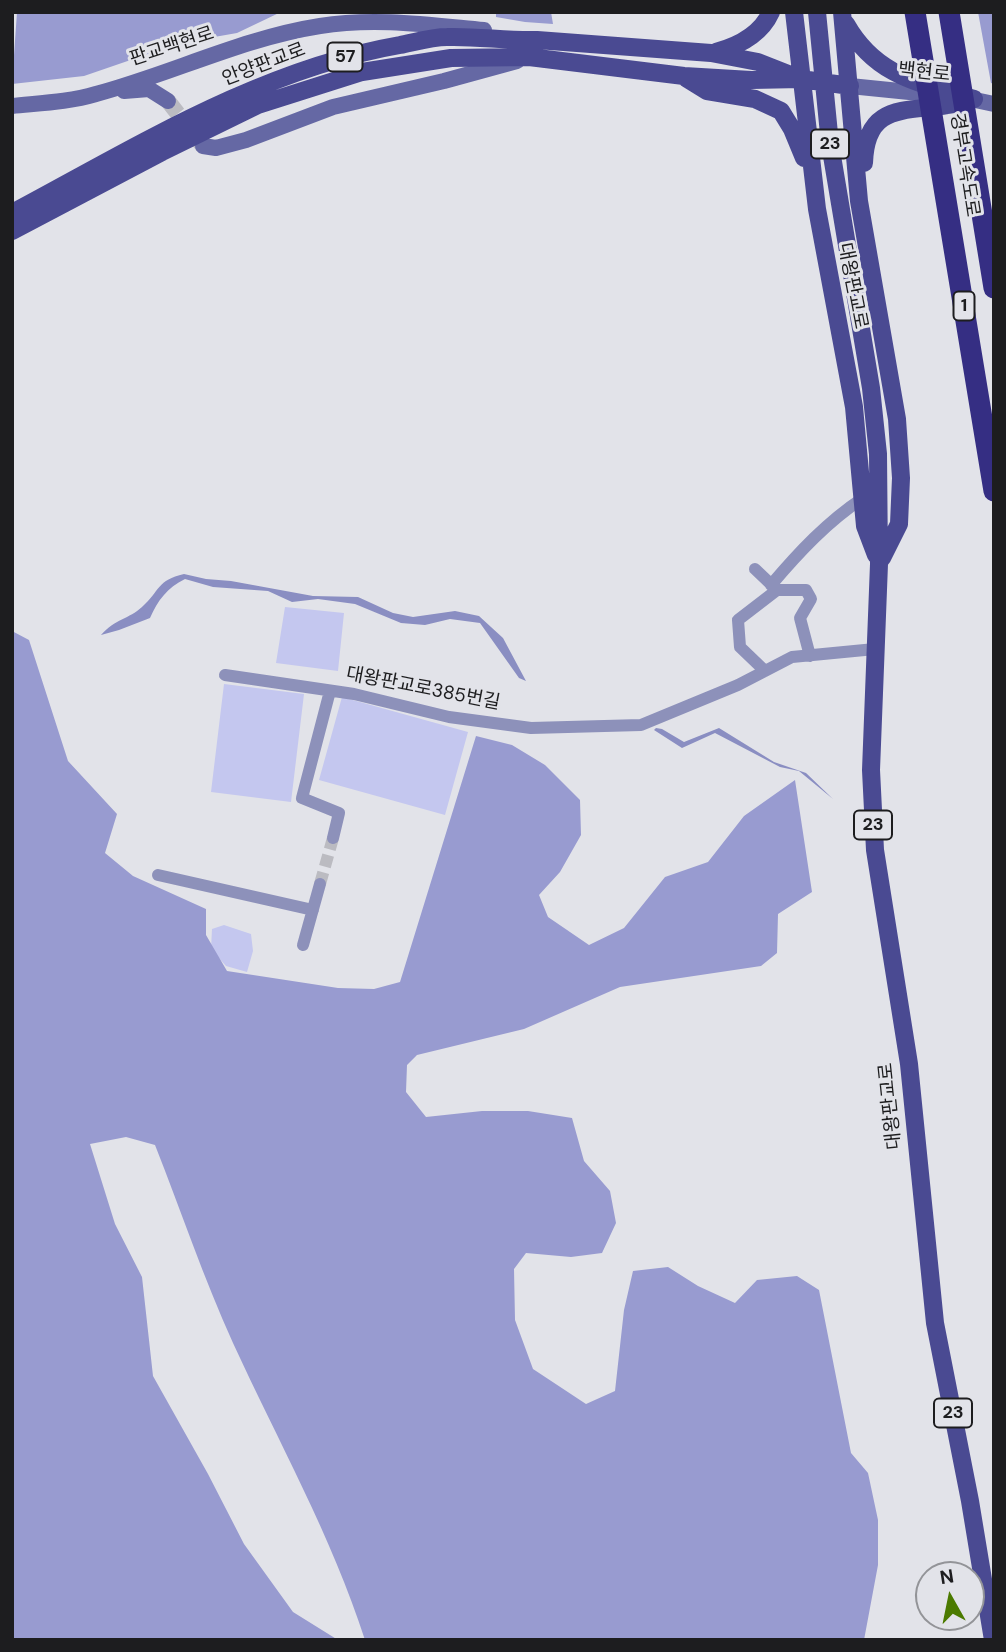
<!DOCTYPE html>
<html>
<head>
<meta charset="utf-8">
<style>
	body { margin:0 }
	#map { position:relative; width:1006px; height:1652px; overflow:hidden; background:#e2e3e9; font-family:"DM Sans",sans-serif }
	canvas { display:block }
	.frame { position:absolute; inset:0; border:14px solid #1d1d1f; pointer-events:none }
	.north { position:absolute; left:915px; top:1561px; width:70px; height:70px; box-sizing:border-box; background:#e2e3e9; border:2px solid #939498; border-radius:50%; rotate:351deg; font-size:19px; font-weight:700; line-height:28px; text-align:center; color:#1d1d1f }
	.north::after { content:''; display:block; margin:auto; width:24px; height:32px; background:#4b7a00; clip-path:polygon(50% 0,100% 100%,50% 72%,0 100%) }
</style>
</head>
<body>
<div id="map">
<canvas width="1006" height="1652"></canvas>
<div class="frame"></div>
<div class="north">N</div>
</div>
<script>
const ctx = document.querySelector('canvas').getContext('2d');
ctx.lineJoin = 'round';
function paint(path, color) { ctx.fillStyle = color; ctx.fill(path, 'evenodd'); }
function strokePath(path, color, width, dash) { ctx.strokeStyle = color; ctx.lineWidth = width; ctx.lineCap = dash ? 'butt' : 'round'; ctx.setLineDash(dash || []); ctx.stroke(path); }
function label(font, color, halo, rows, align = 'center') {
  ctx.font = font + ' "DM Sans","Noto Sans KR",sans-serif'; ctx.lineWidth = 6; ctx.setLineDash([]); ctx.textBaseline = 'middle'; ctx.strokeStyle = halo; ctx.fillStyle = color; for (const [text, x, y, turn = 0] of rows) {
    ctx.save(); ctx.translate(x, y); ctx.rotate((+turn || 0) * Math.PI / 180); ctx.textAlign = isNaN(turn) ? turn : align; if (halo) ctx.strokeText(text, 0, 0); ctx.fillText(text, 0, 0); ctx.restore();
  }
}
paint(new Path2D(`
	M 285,607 L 344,613 L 338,671 L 276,663 Z
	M 224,684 L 304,694 L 291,802 L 211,792 Z
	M 342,697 L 468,732 L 445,815 L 319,780 Z
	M 224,925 L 251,934 L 253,951 L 247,972 L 226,966 L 211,949 L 212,929 Z`), '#c4c7ef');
paint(new Path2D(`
	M 17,12 L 281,12 L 237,33 L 180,43 L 84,76 L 12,84 Z
	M 496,12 L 551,12 L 553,24 L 525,22 L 496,17 Z
	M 978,12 L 994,12 L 994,84 L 991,83 Z
	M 12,631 L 29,640 L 68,761 L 117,814 L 105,853 L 133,876 L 206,909 L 206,935 L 227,971 L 338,988 L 374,989 L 400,982 L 476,736 L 512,745 L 545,765 L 580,800 L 581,835 L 560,872 L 539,895 L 548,917 L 589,945 L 624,928 L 665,877 L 708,862 L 744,816 L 795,780 L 812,892 L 778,914 L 777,953 L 761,966 L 620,987 L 524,1029 L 417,1055 L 407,1065 L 406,1092 L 426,1117 L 482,1111 L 528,1111 L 572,1118 L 584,1161 L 610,1191 L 616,1223 L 602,1253 L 571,1257 L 526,1253 L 514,1269 L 515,1320 L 533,1369 L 586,1404 L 615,1391 L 624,1310 L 633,1271 L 668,1267 L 698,1286 L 735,1303 L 757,1280 L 797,1276 L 819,1290 L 851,1453 L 868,1473 L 878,1520 L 878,1565 L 864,1640 L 365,1640 C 332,1537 278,1441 233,1343 C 204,1279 181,1211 155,1145 L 126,1137 L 90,1144 L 115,1224 L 142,1277 L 153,1376 L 208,1474 L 244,1544 L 293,1612 L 338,1640 L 12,1640 Z`), '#989bd0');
paint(new Path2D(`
	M 184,574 L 206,579 L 231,581 L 313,596 L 358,597 L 393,613 L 413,617 L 455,611 L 479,616 L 503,638 L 526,681 L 519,678 L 480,623 L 450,619 L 425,625 L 401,623 L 355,604 L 318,599 L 292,602 L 268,591 L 213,587 L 185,579 C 167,588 158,600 150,618 L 119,630 L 101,635 C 115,619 129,619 142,607 C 160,591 157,580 184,574 Z
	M 656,728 L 662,729 L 684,742 L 719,728 L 774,762 L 806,773 L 833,799 L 799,771 L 780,767 L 715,733 L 682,748 L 654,730 Z`), '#8a8ec2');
strokePath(new Path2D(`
	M 320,884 L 333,838`), '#bbbbc1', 12, [12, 6]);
strokePath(new Path2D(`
	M 168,101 L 203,146`), '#bbbbc1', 16, [16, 8]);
strokePath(new Path2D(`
	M 755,569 L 777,590 L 806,590 L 811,599 L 800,618 L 810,656
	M 771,585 C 799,552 827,522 863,498
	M 765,671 L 740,647 L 738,620 L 777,590
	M 225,675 L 354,694 L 449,717 L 531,728 L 641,725 L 738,685 L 792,657 L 875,649
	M 330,691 L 302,798 L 339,813 L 333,838
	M 158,875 L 313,910
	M 303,945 L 320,884`), '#8d91ba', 12);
strokePath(new Path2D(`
	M 850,86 L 939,95
	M 124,91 L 149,89 L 168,101
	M 961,97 L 994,104
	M 12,106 C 41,103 69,102 96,94 C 171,74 243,38 320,26 C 375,17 430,25 484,30
	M 203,146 L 216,148 L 246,140 L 333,107 L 444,81 L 517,61`), '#6568a4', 16);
strokePath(new Path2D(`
	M 794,12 L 817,209 L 854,407 L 865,526 L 876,555
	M 817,12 L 830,144 L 871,388 L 878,454 L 879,564 L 871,770 L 875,850 L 909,1064 L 935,1323 L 970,1501 L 993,1640
	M 842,12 L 859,201 L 897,419 L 901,478 L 899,524 L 882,558
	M 846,24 C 876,77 920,83 974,99
	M 716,52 C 738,46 761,34 771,12
	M 686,78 L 707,91 L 755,99 L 781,111 L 792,129 L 804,158
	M 864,163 C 866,104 903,112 947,105 C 956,104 965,101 974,99
	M 12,213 C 136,147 261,69 400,45 C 415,42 432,37 447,37 C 477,36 507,41 537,40 L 711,53 L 758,62 L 791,75
	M 12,231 L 162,152 L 258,105 L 362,72 L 451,58 L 529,57 L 684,76 L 751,80 L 801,79 L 850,86`), '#4a4a92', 18);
strokePath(new Path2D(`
	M 915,12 L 994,491
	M 949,12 L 994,288`), '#352e83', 21);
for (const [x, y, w] of [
	[345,57,35],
	[830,144,38],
	[964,306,21],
	[873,825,38],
	[953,1413,38]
]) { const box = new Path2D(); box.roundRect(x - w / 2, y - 14.5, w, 29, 5); ctx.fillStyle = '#e2e3e9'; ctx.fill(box); strokePath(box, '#1d1d1f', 2); }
label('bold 18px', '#1d1d1f', null, [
	["57",345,57],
	["23",830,144],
	["1",964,306],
	["23",873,825],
	["23",953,1413]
]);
label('19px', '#1d1d1f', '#e2e3e9', [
	["판교백현로",172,47,-18],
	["안양판교로",264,65,-21],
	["백현로",924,73,6],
	["경부고속도로",964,165,81],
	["대왕판교로",852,286,79],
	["대왕판교로385번길",423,689,11],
	["대왕판교로",891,1106,-96]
]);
</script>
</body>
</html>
